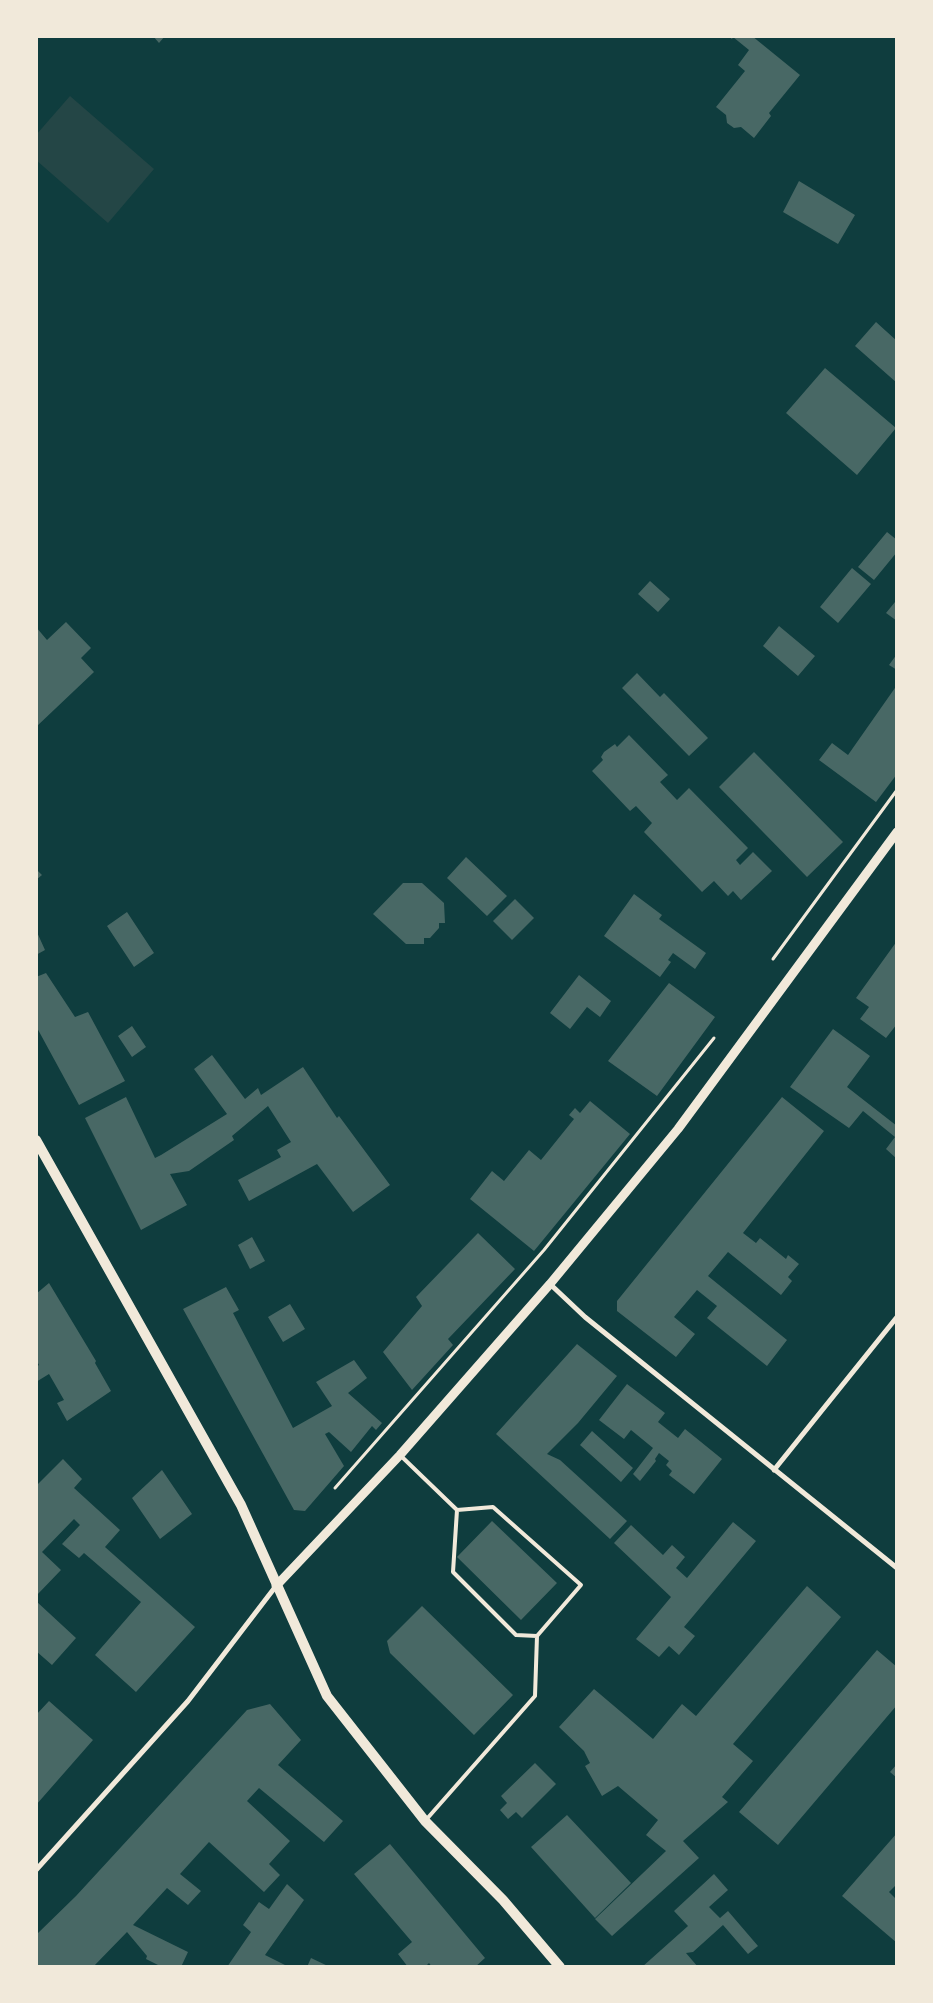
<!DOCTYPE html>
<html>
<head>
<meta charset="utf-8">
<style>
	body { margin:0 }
	#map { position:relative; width:933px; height:2003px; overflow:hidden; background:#0f3d3e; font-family:"Times New Roman",serif }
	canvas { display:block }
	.frame { position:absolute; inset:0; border:38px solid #f1e9da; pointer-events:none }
</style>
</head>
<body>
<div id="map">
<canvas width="933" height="2003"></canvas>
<div class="frame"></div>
</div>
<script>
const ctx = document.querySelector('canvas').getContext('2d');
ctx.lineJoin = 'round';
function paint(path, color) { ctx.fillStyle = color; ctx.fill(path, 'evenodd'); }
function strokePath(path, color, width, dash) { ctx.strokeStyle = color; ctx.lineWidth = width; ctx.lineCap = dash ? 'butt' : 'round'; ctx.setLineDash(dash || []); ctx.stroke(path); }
paint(new Path2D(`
	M 70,96 L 154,169 L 108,223 L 36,160 L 36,135 Z`), '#244646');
paint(new Path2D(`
	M 153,36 L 165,36 L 159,43 Z
	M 728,36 L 752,36 L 800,75 L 769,113 L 771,116 L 754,138 L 741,127 L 734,128 L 727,123 L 726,115 L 716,107 L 745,71 L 738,65 L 749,50 L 733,37 L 732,39 Z
	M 799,181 L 855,215 L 838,244 L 783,212 Z
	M 876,322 L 897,341 L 897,383 L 855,346 Z
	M 825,368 L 896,428 L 857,475 L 786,413 Z
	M 887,532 L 897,540 L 897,552 L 874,580 L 858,567 Z
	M 852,568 L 871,584 L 838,623 L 820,607 Z
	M 650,581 L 670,599 L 658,612 L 638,594 Z
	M 895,602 L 897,604 L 897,621 L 886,613 Z
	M 66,622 L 91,648 L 81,658 L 94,672 L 36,727 L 36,627 L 47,640 Z
	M 779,626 L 815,656 L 798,676 L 763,646 Z
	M 897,654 L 897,670 L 889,665 Z
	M 637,673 L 660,697 L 664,693 L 708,738 L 689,756 L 622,688 Z
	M 897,685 L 897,774 L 876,802 L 819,760 L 832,743 L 848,755 Z
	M 629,735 L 668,775 L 660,782 L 677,800 L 689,788 L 748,848 L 736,860 L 740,865 L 753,852 L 772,871 L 741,900 L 733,891 L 728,896 L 714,881 L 702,892 L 644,832 L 652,823 L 636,806 L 630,811 L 592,771 L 603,760 L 601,757 L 604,752 L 615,744 L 617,747 Z
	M 754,752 L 843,842 L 807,877 L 719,787 Z
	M 466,857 L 507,896 L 487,916 L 447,878 Z
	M 36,869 L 42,875 L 36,880 Z
	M 403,883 L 422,883 L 444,903 L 445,923 L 439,923 L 439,928 L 430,938 L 424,938 L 424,944 L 406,944 L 373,914 Z
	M 634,894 L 662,915 L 659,919 L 706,953 L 695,969 L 673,953 L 668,960 L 671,962 L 660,977 L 604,936 Z
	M 515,899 L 534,918 L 512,940 L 493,921 Z
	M 127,912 L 154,953 L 134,967 L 107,926 Z
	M 36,930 L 45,950 L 36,955 Z
	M 897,941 L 897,1024 L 886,1038 L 860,1019 L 869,1007 L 856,998 Z
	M 46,973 L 75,1017 L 88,1012 L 125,1081 L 79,1105 L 36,1026 L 36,977 Z
	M 579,975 L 611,1001 L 600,1017 L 587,1007 L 570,1029 L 550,1013 Z
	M 669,983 L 715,1017 L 657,1096 L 608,1061 Z
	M 132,1026 L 146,1047 L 132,1057 L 118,1036 Z
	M 833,1029 L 870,1056 L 847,1087 L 897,1126 L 897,1159 L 886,1149 L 895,1137 L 863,1111 L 849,1128 L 790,1087 Z
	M 212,1055 L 245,1099 L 258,1088 L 261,1095 L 303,1067 L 337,1118 L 339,1116 L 390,1185 L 353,1212 L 317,1164 L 249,1201 L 238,1180 L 281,1157 L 277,1150 L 291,1142 L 268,1106 L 232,1136 L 234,1140 L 189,1171 L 170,1174 L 187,1205 L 141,1230 L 85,1118 L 126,1097 L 155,1158 L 161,1155 L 227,1114 L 194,1069 Z
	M 782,1097 L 824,1131 L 743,1233 L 756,1243 L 760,1238 L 786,1259 L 788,1255 L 799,1264 L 788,1277 L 792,1281 L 781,1295 L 728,1252 L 708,1276 L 787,1340 L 767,1366 L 707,1318 L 717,1306 L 697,1290 L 674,1317 L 695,1334 L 676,1357 L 617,1311 L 617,1301 Z
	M 590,1101 L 630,1134 L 534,1251 L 470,1199 L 492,1171 L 504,1181 L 529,1150 L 541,1160 L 574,1119 L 569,1115 L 575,1108 L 580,1113 Z
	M 478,1233 L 515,1269 L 448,1339 L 453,1345 L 412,1390 L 383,1352 L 422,1306 L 416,1297 Z
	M 252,1237 L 265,1261 L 250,1269 L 238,1245 Z
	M 49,1283 L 96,1361 L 95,1363 L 111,1391 L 67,1421 L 57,1403 L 64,1400 L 49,1374 L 36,1382 L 36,1367 L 39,1365 L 36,1359 L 36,1294 Z
	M 226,1287 L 239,1310 L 233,1313 L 293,1428 L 332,1406 L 316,1382 L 354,1360 L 367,1378 L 348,1393 L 382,1423 L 376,1430 L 372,1426 L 351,1452 L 329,1432 L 325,1434 L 344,1466 L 305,1511 L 294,1510 L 183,1309 Z
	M 290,1304 L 305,1329 L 283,1342 L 268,1317 Z
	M 577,1344 L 617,1376 L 578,1423 L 547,1454 L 560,1460 L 627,1521 L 610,1539 L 496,1434 Z
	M 627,1384 L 665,1413 L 658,1422 L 678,1438 L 685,1429 L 722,1459 L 694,1494 L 669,1475 L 672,1471 L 666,1465 L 669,1461 L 659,1453 L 655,1459 L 656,1461 L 640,1481 L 633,1474 L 653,1448 L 631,1430 L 624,1439 L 599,1420 Z
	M 592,1431 L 633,1468 L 621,1482 L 580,1445 Z
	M 63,1459 L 82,1479 L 74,1488 L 120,1530 L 105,1547 L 195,1627 L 136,1692 L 95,1655 L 141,1602 L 84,1553 L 79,1558 L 62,1544 L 80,1525 L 74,1519 L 42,1552 L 61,1570 L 36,1596 L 36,1486 Z
	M 162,1470 L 192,1514 L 160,1539 L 132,1498 Z
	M 492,1521 L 557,1583 L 521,1620 L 457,1557 Z
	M 733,1522 L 756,1541 L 684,1627 L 695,1636 L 679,1655 L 669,1646 L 659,1657 L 636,1639 L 671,1597 L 614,1543 L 631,1525 L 663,1555 L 672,1545 L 685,1557 L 676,1568 L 687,1578 Z
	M 807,1586 L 841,1617 L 733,1744 L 753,1761 L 722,1797 L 728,1802 L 683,1841 L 699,1858 L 612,1936 L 595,1919 L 666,1851 L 646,1835 L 658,1820 L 618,1786 L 602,1796 L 585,1766 L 590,1763 L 584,1751 L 559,1727 L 594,1689 L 653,1739 L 682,1704 L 696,1716 Z
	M 36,1601 L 76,1638 L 52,1665 L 36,1651 Z
	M 422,1606 L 513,1695 L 474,1735 L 390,1653 L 387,1641 Z
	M 877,1650 L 897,1667 L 897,1705 L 778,1845 L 739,1812 Z
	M 49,1701 L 93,1740 L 36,1805 L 36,1715 Z
	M 270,1704 L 301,1740 L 278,1765 L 343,1821 L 324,1842 L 259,1788 L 247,1801 L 290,1841 L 269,1864 L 280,1875 L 264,1892 L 209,1842 L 180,1874 L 201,1891 L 188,1905 L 167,1888 L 133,1925 L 188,1952 L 181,1967 L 162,1967 L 146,1959 L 147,1956 L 127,1932 L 93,1967 L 36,1967 L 36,1935 L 76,1896 L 247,1710 Z
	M 535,1763 L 556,1784 L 522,1818 L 516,1812 L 508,1819 L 500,1810 L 507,1803 L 501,1796 Z
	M 897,1764 L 897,1778 L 890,1772 Z
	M 567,1815 L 631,1883 L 595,1918 L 531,1847 Z
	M 897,1833 L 897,1884 L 889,1892 L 897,1900 L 897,1943 L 842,1896 Z
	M 390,1844 L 485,1958 L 475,1967 L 432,1967 L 429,1963 L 425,1967 L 408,1967 L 398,1954 L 412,1942 L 354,1874 Z
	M 714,1874 L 728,1890 L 709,1907 L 720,1918 L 728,1911 L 758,1946 L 748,1954 L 723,1925 L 693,1952 L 686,1953 L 698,1967 L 642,1967 L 688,1926 L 674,1911 Z
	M 287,1884 L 304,1900 L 265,1955 L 289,1967 L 227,1967 L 251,1932 L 243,1925 L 259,1902 L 269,1909 Z
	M 311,1958 L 330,1967 L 307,1967 Z`), '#486865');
strokePath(new Path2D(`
	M 773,959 L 897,790
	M 335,1488 L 544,1250 L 714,1038`), '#f1e9da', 3);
strokePath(new Path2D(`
	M 401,1456 L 457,1510 L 493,1507 L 581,1585 L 537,1636 L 535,1696 L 425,1821
	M 457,1510 L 453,1572 L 516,1635 L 537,1636`), '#f1e9da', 4);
strokePath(new Path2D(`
	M 550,1284 L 585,1317 L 897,1568
	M 774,1470 L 897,1317
	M 36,1870 L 188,1701 L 276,1586`), '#f1e9da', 5);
strokePath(new Path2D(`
	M 276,1586 L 400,1455 L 550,1284 L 678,1129 L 897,832`), '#f1e9da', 9);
strokePath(new Path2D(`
	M 36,1140 L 241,1505 L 327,1696 L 425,1821 L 503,1900 L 560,1967`), '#f1e9da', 10);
</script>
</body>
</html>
